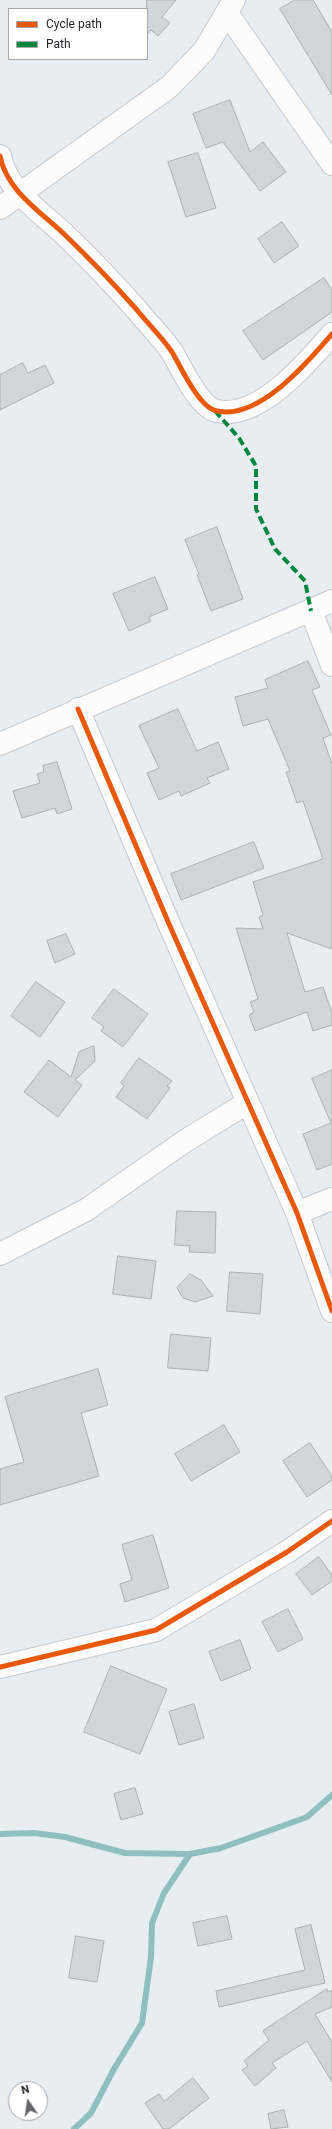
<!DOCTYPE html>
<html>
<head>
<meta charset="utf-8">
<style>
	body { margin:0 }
	#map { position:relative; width:332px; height:2129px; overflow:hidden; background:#e8edf2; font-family:Roboto,sans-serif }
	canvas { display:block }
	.legend { position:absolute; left:8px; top:8px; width:140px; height:52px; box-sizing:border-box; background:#fff; border:1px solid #a5a7a9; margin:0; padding:5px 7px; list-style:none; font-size:12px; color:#1f2327 }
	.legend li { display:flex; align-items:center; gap:8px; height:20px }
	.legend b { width:20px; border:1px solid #a5a7a9 }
	.north { position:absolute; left:8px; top:2081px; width:40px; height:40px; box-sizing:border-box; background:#fff; border:1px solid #a5a7a9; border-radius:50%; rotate:347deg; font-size:11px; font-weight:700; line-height:16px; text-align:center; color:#1f2327 }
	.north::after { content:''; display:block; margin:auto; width:14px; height:18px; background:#656a6e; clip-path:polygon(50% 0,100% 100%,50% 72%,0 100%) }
</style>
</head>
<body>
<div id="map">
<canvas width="332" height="2129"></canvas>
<ul class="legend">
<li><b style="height:5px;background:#e8590c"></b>Cycle path</li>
<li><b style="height:5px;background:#00873e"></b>Path</li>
</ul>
<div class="north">N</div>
</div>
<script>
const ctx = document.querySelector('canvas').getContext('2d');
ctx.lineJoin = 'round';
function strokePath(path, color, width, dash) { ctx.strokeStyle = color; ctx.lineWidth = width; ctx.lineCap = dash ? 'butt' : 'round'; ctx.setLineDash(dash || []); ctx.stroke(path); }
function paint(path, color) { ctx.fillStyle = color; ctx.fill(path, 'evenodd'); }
strokePath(new Path2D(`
	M 0,1834 L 34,1833 L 65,1837 L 125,1853 L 190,1854 L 221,1848 L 307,1817 L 332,1795
	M 74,2129 L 91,2113 L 114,2069 L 142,2023 L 151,1957 L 152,1923 L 164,1893 L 190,1854`), '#8ec1bd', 6);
const building = new Path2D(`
	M 147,0 L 176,0 L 162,17 L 170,23 L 158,36 L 151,30 L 147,35 Z
	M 295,0 L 313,0 L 332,32 L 332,95 L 280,9 Z
	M 230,100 L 250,152 L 263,142 L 286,172 L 260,191 L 223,142 L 206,148 L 193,114 Z
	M 198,153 L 216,208 L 186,217 L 168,162 Z
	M 282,222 L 299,246 L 274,263 L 258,239 Z
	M 324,278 L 332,290 L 332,312 L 263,360 L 243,331 Z
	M 23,363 L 28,373 L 45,365 L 54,383 L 0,410 L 0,375 Z
	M 217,527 L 243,599 L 211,611 L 197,575 L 199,574 L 185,540 Z
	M 155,577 L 168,609 L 149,617 L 151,621 L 129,631 L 113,594 Z
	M 308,661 L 320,687 L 312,690 L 331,735 L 323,738 L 332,764 L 332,949 L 287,933 L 305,992 L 323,987 L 332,1013 L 332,1025 L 313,1031 L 307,1012 L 255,1031 L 249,1015 L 254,1012 L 250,1002 L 258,999 L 236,928 L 263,929 L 259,917 L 263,915 L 253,882 L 323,859 L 303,801 L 297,803 L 286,772 L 290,771 L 268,719 L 243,726 L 235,697 L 268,688 L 265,680 Z
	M 178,709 L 197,751 L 218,742 L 229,769 L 207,778 L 210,783 L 181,796 L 179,791 L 159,800 L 147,773 L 159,768 L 139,726 Z
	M 57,762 L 72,809 L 57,814 L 55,808 L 22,818 L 13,791 L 40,783 L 37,774 L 44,772 L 43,766 Z
	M 254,842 L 264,868 L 181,900 L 171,874 Z
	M 66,934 L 75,954 L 55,963 L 47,941 Z
	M 36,982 L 65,1002 L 40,1037 L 11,1016 Z
	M 114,989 L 148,1014 L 123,1047 L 101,1031 L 104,1027 L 92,1018 Z
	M 94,1046 L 95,1061 L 75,1080 L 82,1085 L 58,1117 L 24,1092 L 49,1060 L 71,1077 L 79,1052 Z
	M 139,1058 L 172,1081 L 167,1086 L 170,1088 L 147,1119 L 116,1097 L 124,1086 L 121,1083 Z
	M 332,1070 L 332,1164 L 317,1170 L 303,1134 L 331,1123 L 312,1079 Z
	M 177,1211 L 216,1212 L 215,1253 L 189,1252 L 190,1246 L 175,1245 Z
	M 118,1256 L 156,1261 L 151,1299 L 113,1294 Z
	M 230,1272 L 263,1274 L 260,1314 L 227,1311 Z
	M 190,1274 L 201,1280 L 213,1296 L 195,1302 L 183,1298 L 177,1288 Z
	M 171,1334 L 211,1338 L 208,1371 L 168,1368 Z
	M 98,1369 L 108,1405 L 81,1413 L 99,1476 L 0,1505 L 0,1469 L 24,1462 L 5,1397 Z
	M 224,1425 L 240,1452 L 191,1481 L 175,1454 Z
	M 310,1443 L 332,1476 L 332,1480 L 307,1497 L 283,1461 Z
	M 153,1535 L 169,1588 L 125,1602 L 120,1584 L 132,1580 L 122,1545 Z
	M 319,1557 L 332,1575 L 332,1581 L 312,1595 L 296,1574 Z
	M 288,1609 L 303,1639 L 278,1652 L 262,1622 Z
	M 240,1640 L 251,1669 L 221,1681 L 209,1652 Z
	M 111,1666 L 167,1689 L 140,1754 L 84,1732 Z
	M 194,1704 L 204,1738 L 179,1745 L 169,1712 Z
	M 135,1788 L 143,1814 L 121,1820 L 114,1794 Z
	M 227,1916 L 232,1939 L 198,1946 L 193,1923 Z
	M 311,1925 L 325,1983 L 219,2007 L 216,1991 L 305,1970 L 295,1929 Z
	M 76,1936 L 104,1941 L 97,1982 L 69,1978 Z
	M 327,1989 L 328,1992 L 332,1990 L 332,2007 L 315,2014 L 332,2042 L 332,2082 L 307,2041 L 272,2063 L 276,2068 L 255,2086 L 242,2070 L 248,2066 L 244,2061 L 269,2040 L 263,2031 Z
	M 193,2078 L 209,2098 L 169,2129 L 163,2129 L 145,2103 L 159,2094 L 164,2101 Z
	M 284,2110 L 288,2127 L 271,2129 L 268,2114 Z`);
paint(building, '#d1d6da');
strokePath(building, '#abb0b3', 1);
const minor = new Path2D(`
	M 227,13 L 332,164
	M 0,156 C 7,191 40,211 64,234 C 89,258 114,284 137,310 C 148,324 162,337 172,352 C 181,367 199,408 217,411 C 259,420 307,363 332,334
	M 0,208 L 169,87 L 204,51 L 234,0
	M 311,611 L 332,665
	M 78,709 L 169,924 L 297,1213 L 332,1311
	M 0,744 L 332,601
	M 297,1213 L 332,1199
	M 0,1254 L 86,1210 L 185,1141 L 247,1103
	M 0,1667 L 156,1630 L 287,1552 L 332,1521`);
strokePath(minor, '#c4c9cd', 24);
strokePath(minor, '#fcfcfd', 22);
strokePath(new Path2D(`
	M 215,411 L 239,438 L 256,466 L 256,509 L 275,549 L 305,581 L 311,611`), '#00873e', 4, [8, 4]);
strokePath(new Path2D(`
	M 0,156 C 7,191 40,211 64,234 C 89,258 114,284 137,310 C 148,324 162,337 172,352 C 181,367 199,408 217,411 C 259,420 307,363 332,334
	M 78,709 L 169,924 L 297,1213 L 332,1311
	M 0,1667 L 156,1630 L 287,1552 L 332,1521`), '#e8590c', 5);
</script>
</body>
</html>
